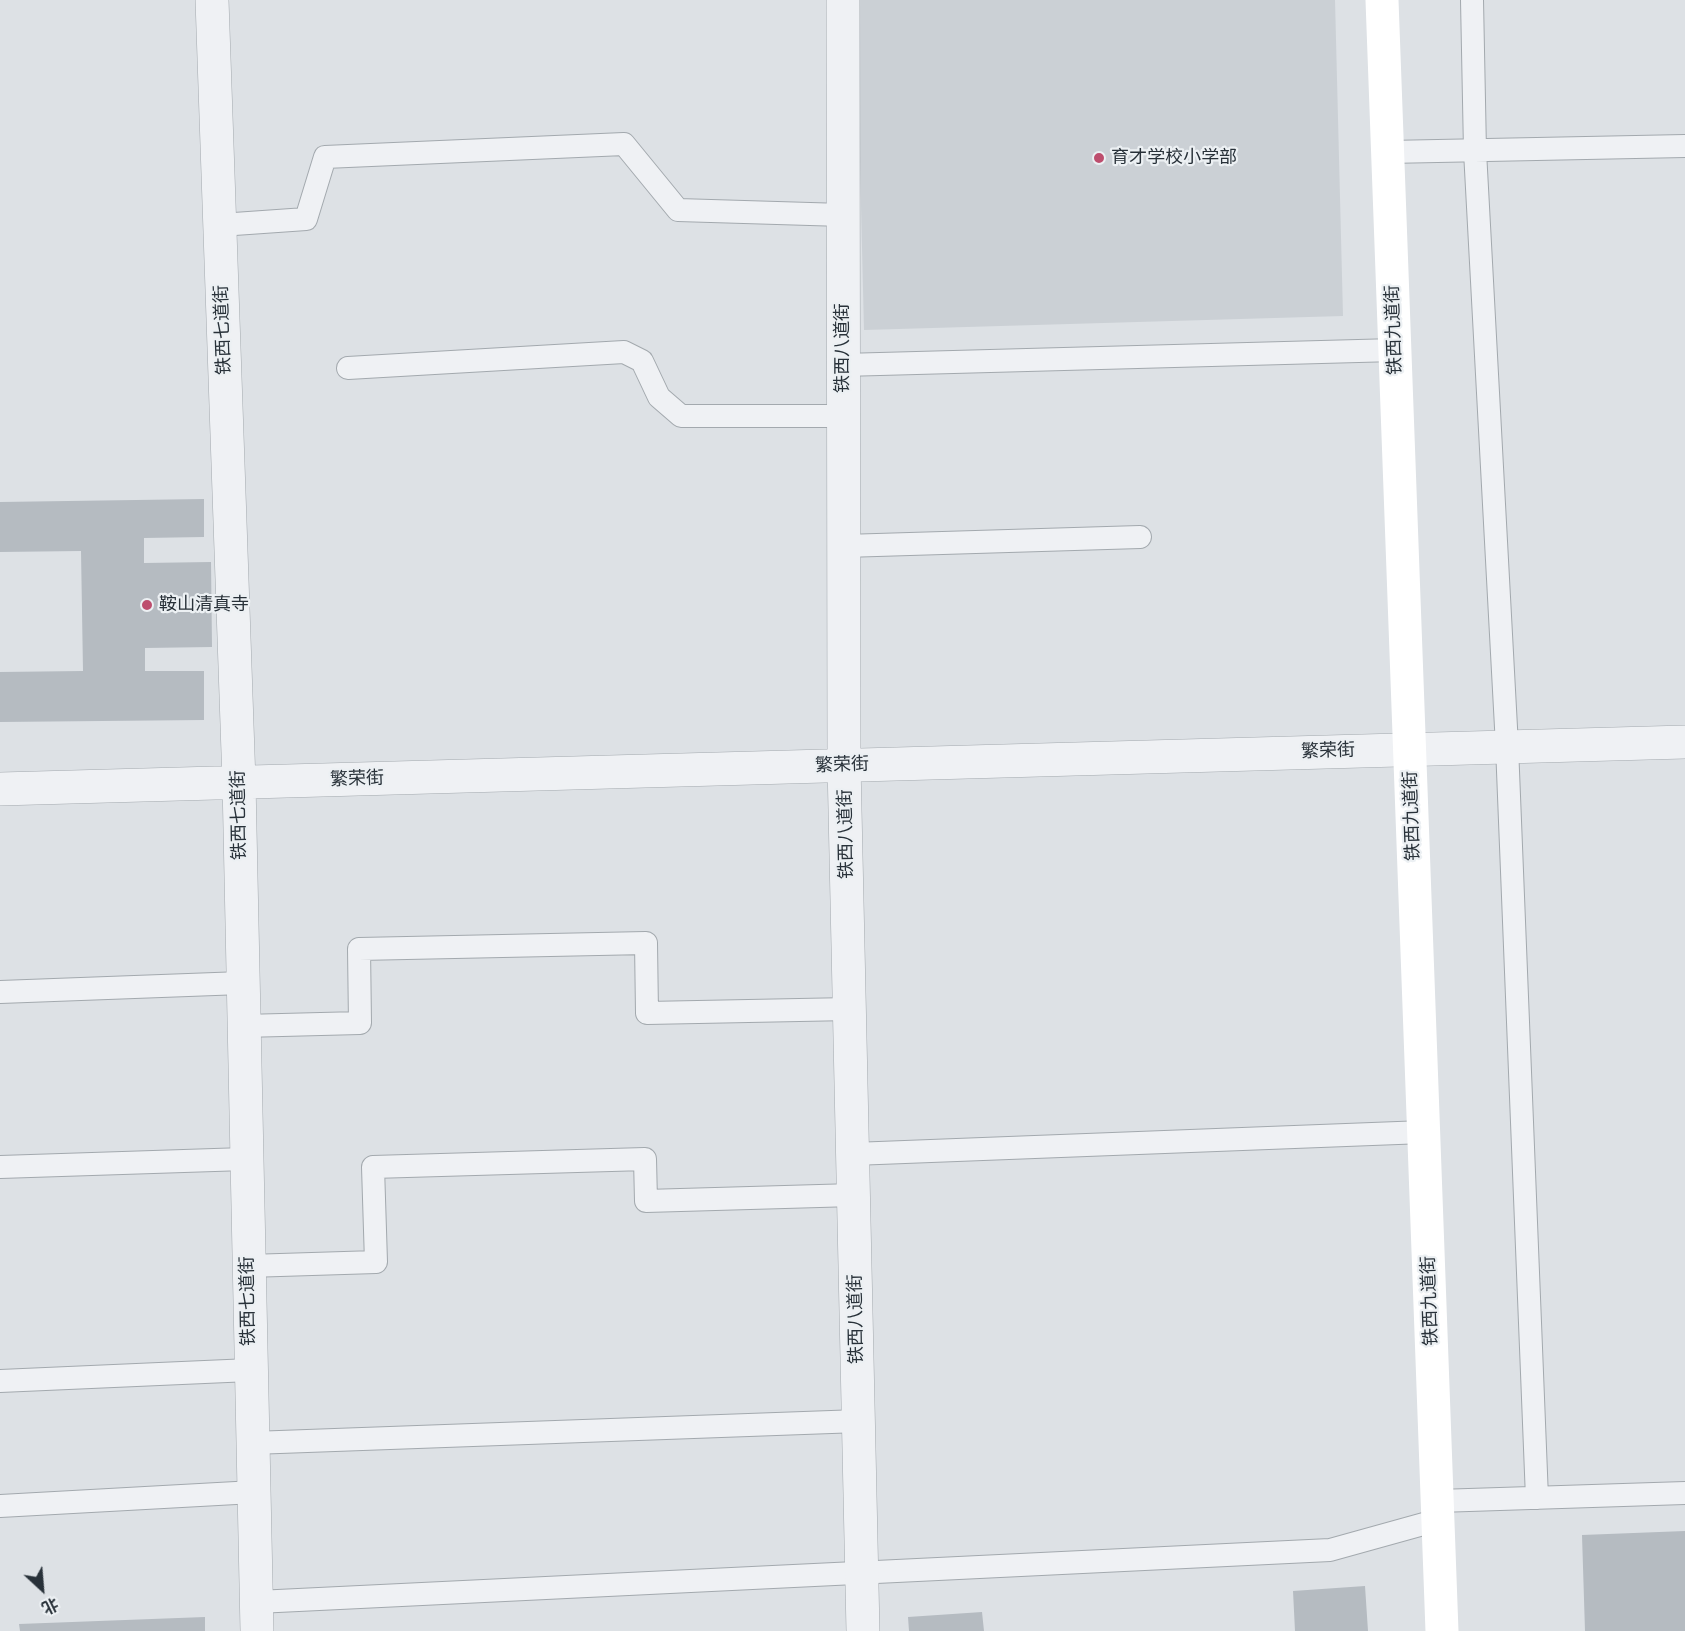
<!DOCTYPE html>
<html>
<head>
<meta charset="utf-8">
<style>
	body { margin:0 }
	#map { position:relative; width:1685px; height:1631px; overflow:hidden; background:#dde1e5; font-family:Montserrat,"Noto Sans SC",sans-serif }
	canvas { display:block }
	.north { position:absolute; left:12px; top:1559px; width:60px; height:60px; -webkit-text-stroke:4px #ecf0f3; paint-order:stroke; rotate:154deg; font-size:16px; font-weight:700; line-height:24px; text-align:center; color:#283139 }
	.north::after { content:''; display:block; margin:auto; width:21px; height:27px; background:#283139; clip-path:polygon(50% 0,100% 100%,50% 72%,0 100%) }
</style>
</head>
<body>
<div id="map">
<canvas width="1685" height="1631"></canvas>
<div class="north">北</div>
</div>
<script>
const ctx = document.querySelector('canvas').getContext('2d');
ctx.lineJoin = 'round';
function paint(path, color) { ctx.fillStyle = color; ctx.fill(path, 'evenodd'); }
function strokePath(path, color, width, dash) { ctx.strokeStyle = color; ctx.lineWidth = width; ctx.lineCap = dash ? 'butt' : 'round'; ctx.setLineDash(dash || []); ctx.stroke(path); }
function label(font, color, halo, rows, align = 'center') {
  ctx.font = font + ' Montserrat,"Noto Sans SC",sans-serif'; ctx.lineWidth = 4.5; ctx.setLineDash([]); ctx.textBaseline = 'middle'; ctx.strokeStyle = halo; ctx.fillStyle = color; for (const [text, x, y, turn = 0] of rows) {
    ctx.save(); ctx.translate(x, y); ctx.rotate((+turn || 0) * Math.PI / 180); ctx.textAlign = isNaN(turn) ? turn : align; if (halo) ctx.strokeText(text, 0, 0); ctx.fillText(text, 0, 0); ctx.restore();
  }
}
paint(new Path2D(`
	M 856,0 L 1335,0 L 1343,316 L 864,330 Z`), '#cbd0d5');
paint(new Path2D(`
	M 204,499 L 204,537 L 144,538 L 144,563 L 211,562 L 212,647 L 145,648 L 145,671 L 204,671 L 204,720 L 0,722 L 0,672 L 83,671 L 81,551 L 0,552 L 0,502 Z
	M 1685,1531 L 1685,1631 L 1585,1631 L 1582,1535 Z
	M 1365,1586 L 1368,1631 L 1295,1631 L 1293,1591 Z
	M 982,1612 L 984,1631 L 909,1631 L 908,1617 Z
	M 205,1617 L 205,1631 L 20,1631 L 19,1624 Z`), '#b5bbc1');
const service = new Path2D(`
	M 1472,0 L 1475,151 L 1507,746 L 1537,1498
	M 1388,152 L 1685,146
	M 220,225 L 306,219 L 325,157 L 624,144 L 678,210 L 843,215
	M 843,365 L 1395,350
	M 348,368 L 624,352 L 642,361 L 659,397 L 681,416 L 844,416
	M 844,546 L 1140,537
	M 0,992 L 242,983
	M 243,1026 L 360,1023 L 359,949 L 646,943 L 647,1013 L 850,1009
	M 853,1154 L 1424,1132
	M 0,1167 L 245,1159
	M 248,1266 L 376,1262 L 373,1167 L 645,1159 L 646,1201 L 854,1195
	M 0,1381 L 250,1370
	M 252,1443 L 859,1421
	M 1438,1501 L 1685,1493
	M 0,1506 L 254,1492
	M 257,1602 L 1330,1550 L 1438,1520`);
const minor = new Path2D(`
	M 212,0 L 239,782 L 257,1631
	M 843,0 L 844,764 L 863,1631
	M 0,789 L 1685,742`);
strokePath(service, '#a3a9ae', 24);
strokePath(minor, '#a3a9ae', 34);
strokePath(service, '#eff1f4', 22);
strokePath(minor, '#eff1f4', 33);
strokePath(new Path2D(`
	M 1382,0 L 1442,1631`), '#fff', 33);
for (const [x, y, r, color] of [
	[1099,158,6,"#bd4e6e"],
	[147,605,6,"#bd4e6e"]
]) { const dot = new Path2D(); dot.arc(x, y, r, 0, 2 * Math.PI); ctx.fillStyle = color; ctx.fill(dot); strokePath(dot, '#ecf0f3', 2); }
label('18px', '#283139', '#ecf0f3', [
	["育才学校小学部",1111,158],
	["鞍山清真寺",159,605]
], 'left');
label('18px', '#283139', '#ecf0f3', [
	["铁西七道街",223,330,-92],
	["铁西九道街",1394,330,-92],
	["铁西八道街",843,348,-90],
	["繁荣街",1328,751,-2],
	["繁荣街",842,765,-2],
	["繁荣街",357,779,-2],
	["铁西七道街",239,815,-91],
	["铁西九道街",1412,816,-92],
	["铁西八道街",846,834,-91],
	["铁西七道街",248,1301,-91],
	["铁西九道街",1430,1301,-92],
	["铁西八道街",856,1319,-91]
]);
</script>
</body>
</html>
